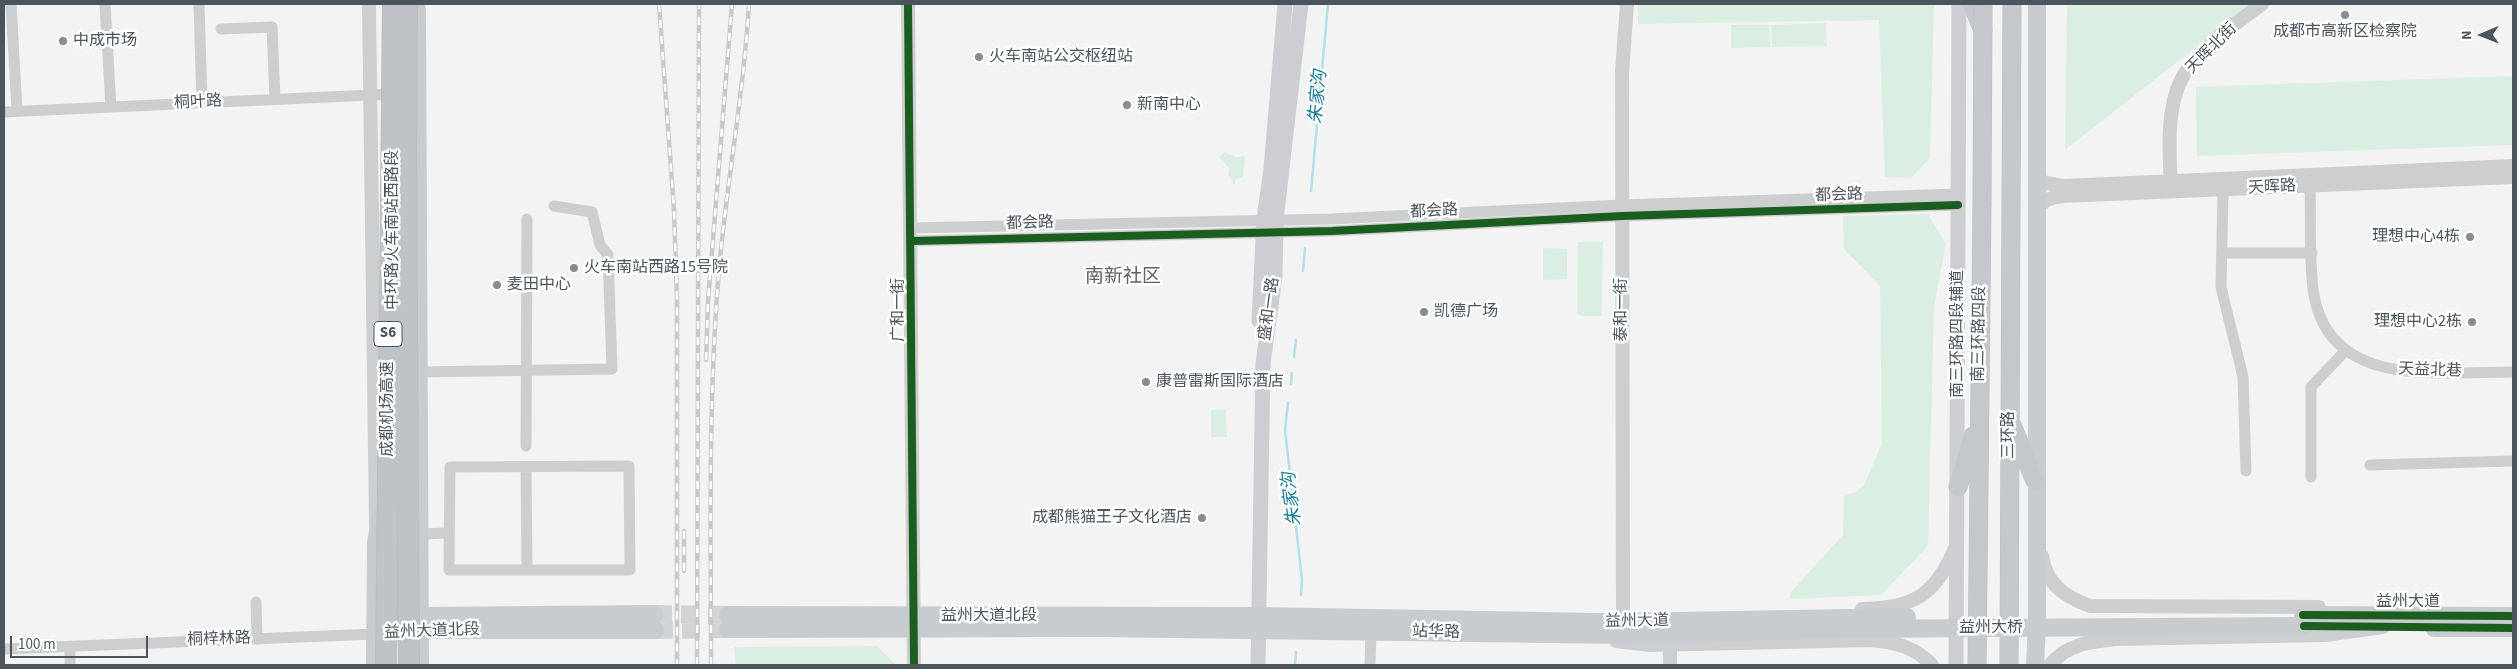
<!DOCTYPE html>
<html>
<head>
<meta charset="utf-8">
<style>
	body { margin:0 }
	#map { position:relative; width:2517px; height:669px; overflow:hidden; background:#f3f3f3; font-family:"Source Sans 3",sans-serif }
	canvas { display:block }
	.frame { position:absolute; inset:0; border:5px solid #4b555d; pointer-events:none }
	.north { position:absolute; left:2457px; top:10px; width:50px; height:50px; -webkit-text-stroke:4px #fff; paint-order:stroke; rotate:269deg; font-size:14px; font-weight:700; line-height:20px; text-align:center; color:#4b555d }
	.north::after { content:''; display:block; margin:auto; width:18px; height:22px; background:#4b555d; clip-path:polygon(50% 0,100% 100%,50% 72%,0 100%) }
	.scale { position:absolute; left:10px; top:636px; width:138px; height:22px; box-sizing:border-box; border:2px solid #4b555d; border-top:0; padding-left:6px; font-size:15px; line-height:18px; white-space:nowrap; color:#4b555d; -webkit-text-stroke:4px #fff; paint-order:stroke }
</style>
</head>
<body>
<div id="map">
<canvas width="2517" height="669"></canvas>
<div class="frame"></div>
<div class="north">N</div>
<div class="scale">100 m</div>
</div>
<script>
const ctx = document.querySelector('canvas').getContext('2d');
ctx.lineJoin = 'round';
function paint(path, color) { ctx.fillStyle = color; ctx.fill(path, 'evenodd'); }
function strokePath(path, color, width, dash) { ctx.strokeStyle = color; ctx.lineWidth = width; ctx.lineCap = dash ? 'butt' : 'round'; ctx.setLineDash(dash || []); ctx.stroke(path); }
function label(font, color, halo, rows, align = 'center') {
  ctx.font = font + ' "Source Sans 3","Noto Sans SC",sans-serif'; ctx.lineWidth = 5; ctx.setLineDash([]); ctx.textBaseline = 'middle'; ctx.strokeStyle = halo; ctx.fillStyle = color; for (const [text, x, y, turn = 0] of rows) {
    ctx.save(); ctx.translate(x, y); ctx.rotate((+turn || 0) * Math.PI / 180); ctx.textAlign = isNaN(turn) ? turn : align; if (halo) ctx.strokeText(text, 0, 0); ctx.fillText(text, 0, 0); ctx.restore();
  }
}
paint(new Path2D(`
	M 1638,4 L 1934,4 L 1930,158 L 1911,178 L 1885,177 L 1879,20 L 1638,24 Z
	M 2067,4 L 2251,4 L 2065,150 Z
	M 1826,23 L 1827,46 L 1772,47 L 1771,25 Z
	M 1731,25 L 1769,25 L 1770,47 L 1731,48 Z
	M 2513,76 L 2513,145 L 2197,156 L 2196,87 Z
	M 1224,152 L 1237,157 L 1245,156 L 1243,177 L 1236,179 L 1234,184 L 1228,174 L 1230,169 L 1219,158 Z
	M 1928,214 L 1946,244 L 1934,307 L 1928,546 L 1881,595 L 1790,599 L 1790,593 L 1843,535 L 1844,495 L 1855,493 L 1864,485 L 1882,443 L 1880,286 L 1844,249 L 1843,216 Z
	M 1578,242 L 1603,242 L 1602,316 L 1581,316 L 1577,313 Z
	M 1543,248 L 1567,249 L 1567,279 L 1543,280 Z
	M 1211,410 L 1226,410 L 1227,437 L 1211,437 Z
	M 877,646 L 896,665 L 736,665 L 734,647 Z`), '#daefe1');
strokePath(new Path2D(`
	M 1311,191 L 1328,4
	M 1303,271 L 1305,248
	M 1294,357 L 1296,340
	M 1291,384 L 1292,373
	M 1288,403 L 1285,430 L 1302,580 L 1301,595
	M 1295,665 L 1296,652`), '#b3dfe9', 2.5);
strokePath(new Path2D(`
	M 654,614 L 728,615
	M 655,630 L 728,629`), '#d1d3d5', 18, [18, 9]);
const trunk = new Path2D(`
	M 1972,4 L 1983,30
	M 2012,425 L 2035,481
	M 1958,487 L 1973,436
	M 1977,665 L 1982,204
	M 2009,665 L 2011,204`);
strokePath(trunk, '#b9bdc1', 19);
strokePath(new Path2D(`
	M 11,4 L 17,111
	M 105,4 L 111,107
	M 199,4 L 202,102
	M 221,29 L 272,27 L 275,99
	M 4,112 L 393,94
	M 2310,187 C 2311,220 2309,256 2313,289 C 2326,390 2439,372 2513,372
	M 2223,191 L 2221,287 L 2243,377 L 2246,471
	M 912,228 L 1331,219 L 1622,205 L 1958,194
	M 912,241 L 1332,231 L 1622,216 L 1958,205
	M 2222,253 L 2312,253
	M 418,372 L 612,369 L 608,255 L 600,245 L 592,212 L 554,206
	M 526,446 L 527,219
	M 2370,465 L 2513,461
	M 629,466 L 630,570 L 449,570 L 450,467 Z
	M 526,467 L 527,570
	M 2311,477 L 2311,387 L 2346,350
	M 419,534 L 449,533
	M 256,602 L 257,639
	M 70,647 L 70,665
	M 4,649 L 375,634
	M 1370,665 L 1371,632`), '#cdced0', 11);
strokePath(new Path2D(`
	M 369,4 L 376,525
	M 908,4 L 914,665
	M 2036,181 L 2063,186 L 2513,166
	M 2171,191 C 2170,156 2165,113 2181,80 C 2195,52 2237,22 2262,4
	M 2036,210 C 2043,200 2050,198 2062,196 L 2513,177
	M 2042,556 C 2046,584 2065,597 2090,606 L 2319,607
	M 1862,609 C 1914,608 1936,595 1956,546
	M 1623,616 L 1622,72 L 1627,4
	M 1616,641 L 1650,645 L 1871,640 C 1895,642 1915,647 1932,665
	M 1670,665 L 1670,645
	M 2050,665 C 2067,644 2089,642 2115,639 L 2325,635 L 2383,627`), '#cdced0', 14);
strokePath(new Path2D(`
	M 1259,321 L 1264,219 L 1271,169 L 1285,4
	M 1258,665 L 1263,364 L 1275,276 L 1276,220 L 1301,4
	M 1956,665 L 1959,4`), '#ccced1', 15);
strokePath(new Path2D(`
	M 417,8 L 420,665
	M 728,615 L 1260,616 L 1596,622 L 1677,621
	M 2303,615 L 2513,616
	M 2434,628 L 2513,628
	M 728,629 L 1100,628 L 1623,635 L 1678,634
	M 378,630 L 384,620 L 419,616 L 654,614
	M 375,634 L 420,630 L 655,630
	M 375,665 L 376,543 L 381,513
	M 2035,665 L 2037,625 L 2037,4`), '#c9ccce', 18);
strokePath(trunk, '#c4c8ca', 18);
const rail = new Path2D(`
	M 659,4 L 674,210 L 677,299 L 677,665
	M 706,360 L 708,301 L 732,4
	M 684,531 L 684,571
	M 697,665 L 699,4
	M 711,665 C 711,538 708,410 718,282 C 725,189 744,97 749,4`);
strokePath(rail, '#c8c9ca', 4.5);
strokePath(rail, '#fff', 2.5, [8]);
const trunkBridge = new Path2D(`
	M 1982,204 L 1983,4
	M 2011,204 L 2012,4`);
const motorwayBridge = new Path2D(`
	M 407,4 L 406,148 L 409,665
	M 386,665 L 393,4`);
strokePath(trunkBridge, '#b9bdc1', 19, []);
strokePath(motorwayBridge, '#b9bdc1', 22, []);
strokePath(new Path2D(`
	M 1677,621 L 1907,617
	M 1678,634 L 1840,629 L 2304,626`), '#c9ccce', 18);
strokePath(trunkBridge, '#c4c8ca', 18);
strokePath(motorwayBridge, '#bec3c7', 20);
strokePath(new Path2D(`
	M 908,4 L 914,665
	M 912,241 L 1332,231 L 1622,216 L 1958,205
	M 2303,615 L 2513,616
	M 2304,626 L 2513,628`), '#1b5e20', 8);
for (const [x, y, r, color] of [
	[2345,15,5,"#868c92"],
	[63,41,5,"#868c92"],
	[979,57,5,"#868c92"],
	[1127,105,5,"#868c92"],
	[2470,237,5,"#868c92"],
	[574,268,5,"#868c92"],
	[497,285,5,"#868c92"],
	[1424,312,5,"#868c92"],
	[2472,322,5,"#868c92"],
	[1146,382,5,"#868c92"],
	[1202,518,5,"#868c92"]
]) { const dot = new Path2D(); dot.arc(x, y, r, 0, 2 * Math.PI); ctx.fillStyle = color; ctx.fill(dot); strokePath(dot, '#fff', 2); }
for (const [x, y, w] of [
	[388,334,28]
]) { const box = new Path2D(); box.roundRect(x - w / 2, y - 12.5, w, 25, 4); ctx.fillStyle = '#fff'; ctx.fill(box); strokePath(box, '#4b555d', 1); }
label('bold 15px', '#4b555d', null, [
	["S6",388,334]
]);
label('16px', '#4b555d', '#fff', [
	["成都市高新区检察院",2345,32,"center"],
	["中成市场",73,41],
	["火车南站公交枢纽站",989,57],
	["新南中心",1137,105],
	["理想中心4栋",2460,237,"right"],
	["火车南站西路15号院",584,268],
	["麦田中心",507,285],
	["凯德广场",1434,312],
	["理想中心2栋",2462,322,"right"],
	["康普雷斯国际酒店",1156,382],
	["成都熊猫王子文化酒店",1192,518,"right"]
], 'left');
label('16px', '#4b555d', '#fff', [
	["天晖北街",2212,49,-45],
	["桐叶路",198,103,-3],
	["天晖路",2272,188,-3],
	["都会路",1839,196,-2],
	["都会路",1434,212,-3],
	["都会路",1030,224,-2],
	["中环路火车南站西路段",393,230,-90],
	["盛和一路",1270,309,-82],
	["广和一街",899,310,-90],
	["泰和一街",1622,310,-90],
	["南三环路四段辅道",1958,334,-90],
	["南三环路四段",1980,334,-89],
	["天益北巷",2430,371,2],
	["成都机场高速",388,409,-90],
	["三环路",2009,435,-90],
	["益州大道",2408,602],
	["益州大道北段",989,616],
	["益州大道",1637,622,-1],
	["益州大桥",1991,628],
	["益州大道北段",432,632,-2],
	["站华路",1436,633,1],
	["桐梓林路",219,640,-2]
]);
label('italic 18px', '#197e93', '#fff', [
	["朱家沟",1319,97,-85],
	["朱家沟",1293,499,-97]
]);
label('19px', '#5f6266', '#fff', [
	["南新社区",1123,278]
]);
</script>
</body>
</html>
